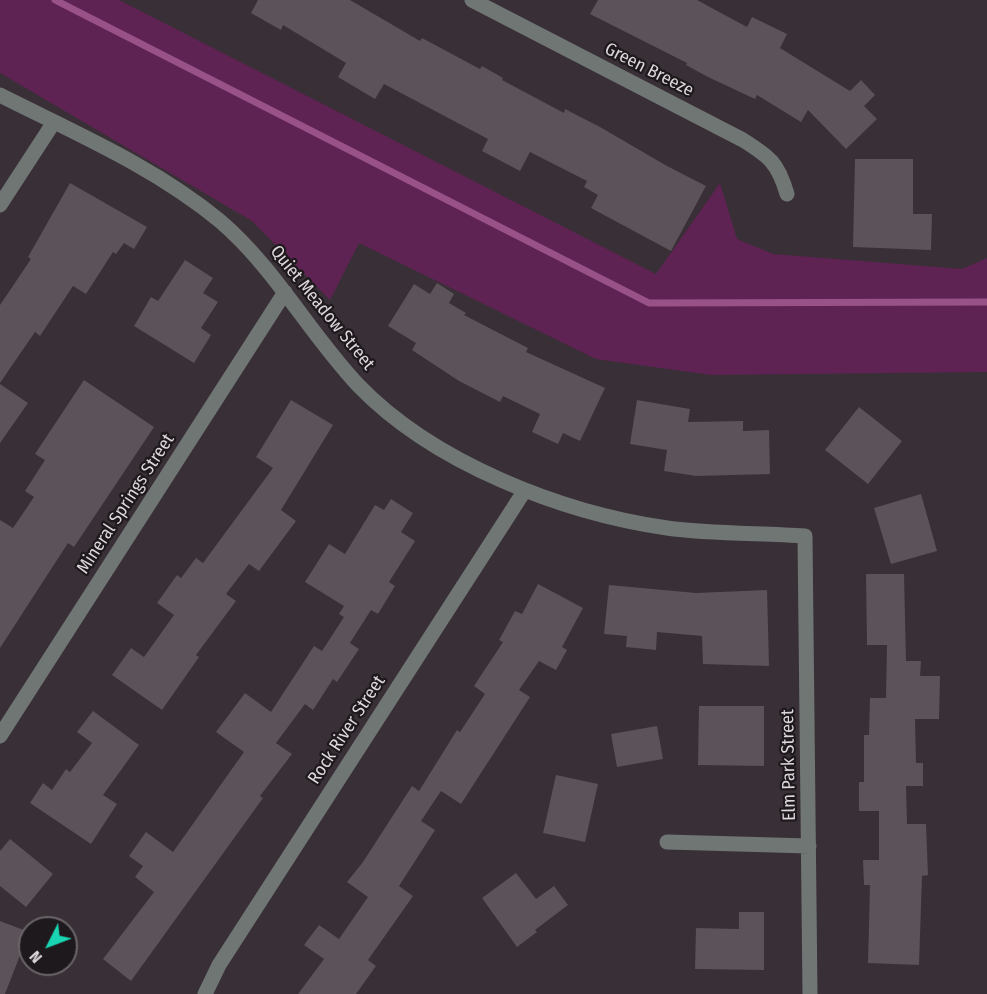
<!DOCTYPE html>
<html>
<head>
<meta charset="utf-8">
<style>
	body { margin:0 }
	#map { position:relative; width:987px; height:994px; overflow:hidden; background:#392f36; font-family:"Fira Sans Condensed",sans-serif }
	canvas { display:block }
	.north { position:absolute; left:18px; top:916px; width:60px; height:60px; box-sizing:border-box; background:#1e191c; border:2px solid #6a6568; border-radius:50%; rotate:228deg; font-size:16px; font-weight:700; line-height:24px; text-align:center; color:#ddd7db }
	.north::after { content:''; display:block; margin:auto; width:21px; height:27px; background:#19d5b2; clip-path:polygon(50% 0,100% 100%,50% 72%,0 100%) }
</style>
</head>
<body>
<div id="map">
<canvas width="987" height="994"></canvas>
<div class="north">N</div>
</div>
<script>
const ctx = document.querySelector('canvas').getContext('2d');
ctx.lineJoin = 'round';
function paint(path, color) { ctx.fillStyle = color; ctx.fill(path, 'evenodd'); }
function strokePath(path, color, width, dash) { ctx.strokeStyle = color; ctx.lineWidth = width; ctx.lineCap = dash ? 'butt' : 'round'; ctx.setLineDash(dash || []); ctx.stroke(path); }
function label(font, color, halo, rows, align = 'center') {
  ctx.font = font + ' "Fira Sans Condensed",sans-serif'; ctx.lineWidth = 4.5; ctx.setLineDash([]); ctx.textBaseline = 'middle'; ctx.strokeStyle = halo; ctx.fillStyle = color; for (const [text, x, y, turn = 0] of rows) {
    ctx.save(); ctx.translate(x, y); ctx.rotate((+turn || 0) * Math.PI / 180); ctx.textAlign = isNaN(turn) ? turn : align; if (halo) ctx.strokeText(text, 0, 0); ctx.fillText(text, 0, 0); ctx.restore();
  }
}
paint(new Path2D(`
	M 0,0 L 119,0 L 656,274 L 720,183 L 737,239 L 773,254 L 962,269 L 987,258 L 987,372 L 711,375 L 596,359 L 359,243 L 330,300 L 252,221 L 0,73 Z`), '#5f2353');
strokePath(new Path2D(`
	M 55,0 L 649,303 L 987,302`), '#985288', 7);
paint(new Path2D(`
	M 258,0 L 350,0 L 420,41 L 422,38 L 480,69 L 482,66 L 503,78 L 502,80 L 564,113 L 565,109 L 600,127 L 667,166 L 706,186 L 671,251 L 591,208 L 598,195 L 584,187 L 587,181 L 530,152 L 520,171 L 482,151 L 488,139 L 384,84 L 375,99 L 338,77 L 346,63 L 283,25 L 281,30 L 251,13 Z
	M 598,0 L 697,0 L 747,27 L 752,17 L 787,34 L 780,48 L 850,91 L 861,80 L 875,95 L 864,106 L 877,119 L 846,149 L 808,110 L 801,122 L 757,95 L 755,99 L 708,77 L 686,65 L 687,63 L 590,14 Z
	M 855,159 L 913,159 L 913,214 L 932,214 L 931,250 L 853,247 Z
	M 70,183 L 147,227 L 134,249 L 124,243 L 116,254 L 113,252 L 86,294 L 73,286 L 40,336 L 35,332 L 0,383 L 0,305 L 31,259 L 28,257 Z
	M 185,260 L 213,278 L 203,293 L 218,302 L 201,328 L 211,335 L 194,363 L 134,326 L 151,297 L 158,301 Z
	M 437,283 L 454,294 L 449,303 L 466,313 L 464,315 L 528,348 L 526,352 L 605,388 L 580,441 L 563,433 L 558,444 L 532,432 L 540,414 L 503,396 L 500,402 L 459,381 L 412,350 L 416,343 L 388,326 L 414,284 L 430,294 Z
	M 84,380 L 154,427 L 74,547 L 68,543 L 0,648 L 0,520 L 13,528 L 34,497 L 25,491 L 45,460 L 35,454 Z
	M 0,384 L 28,403 L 0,443 Z
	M 291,400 L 333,425 L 281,510 L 296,521 L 259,571 L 249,564 L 226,594 L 236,601 L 196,655 L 199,657 L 162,710 L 112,675 L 131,648 L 144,657 L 174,615 L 157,603 L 177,575 L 181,578 L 196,558 L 203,563 L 273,468 L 256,457 Z
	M 637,400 L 690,409 L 688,422 L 743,421 L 743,431 L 769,430 L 770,474 L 696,476 L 664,471 L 667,450 L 630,444 Z
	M 859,407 L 902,441 L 868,484 L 825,450 Z
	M 921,494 L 937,551 L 891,564 L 874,508 Z
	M 391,499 L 413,513 L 401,532 L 415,541 L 389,582 L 395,586 L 378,614 L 371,610 L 350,643 L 359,649 L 337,682 L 333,679 L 313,710 L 305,704 L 276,743 L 292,754 L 260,796 L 263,798 L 131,981 L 103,959 L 154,892 L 135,877 L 143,866 L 129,856 L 146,832 L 173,852 L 244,752 L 216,732 L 245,693 L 271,712 L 314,646 L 322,651 L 344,617 L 339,614 L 344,606 L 305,582 L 329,544 L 345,554 L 375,505 L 384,510 Z
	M 866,574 L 904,574 L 906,661 L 921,661 L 920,676 L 940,676 L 939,719 L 915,719 L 916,763 L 923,763 L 923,786 L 906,786 L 907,824 L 926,824 L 928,875 L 922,876 L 919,965 L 868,963 L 870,885 L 864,885 L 863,860 L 879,860 L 879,811 L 859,811 L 859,782 L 864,782 L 864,735 L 869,735 L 870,698 L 886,698 L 887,645 L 867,645 Z
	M 538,584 L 583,608 L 562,647 L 567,650 L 556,670 L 539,661 L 519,690 L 530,697 L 461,804 L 441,791 L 421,821 L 435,830 L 399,886 L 413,896 L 368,960 L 376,966 L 356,994 L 298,994 L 324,959 L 304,945 L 319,925 L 339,939 L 368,897 L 347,882 L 363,862 L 412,786 L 419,791 L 457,730 L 460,732 L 485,694 L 474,686 L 503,642 L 499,640 L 515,611 L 522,614 Z
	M 609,585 L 696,593 L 767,590 L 769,666 L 703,664 L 702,636 L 657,632 L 656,650 L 626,647 L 627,636 L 604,634 Z
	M 699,706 L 764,706 L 764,766 L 698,765 Z
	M 93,711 L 139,745 L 103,795 L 117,804 L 91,844 L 30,803 L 43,783 L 52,790 L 66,769 L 70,772 L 92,743 L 77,732 Z
	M 657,726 L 663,759 L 617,767 L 611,734 Z
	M 556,775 L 598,784 L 585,842 L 543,833 Z
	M 10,839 L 53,874 L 26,907 L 0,886 L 0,851 Z
	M 516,873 L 536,899 L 554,886 L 568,905 L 535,930 L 537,932 L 517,947 L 482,898 Z
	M 739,912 L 764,912 L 764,970 L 695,969 L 696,928 L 739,929 Z
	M 0,921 L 29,932 L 5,994 L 0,994 Z`), '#5c5259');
strokePath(new Path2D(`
	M 472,0 L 743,140 C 770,157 778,163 787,194
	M 0,95 C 75,133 155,167 220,221 C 275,268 309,333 358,385 C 433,463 562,513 667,528 C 710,534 761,533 805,536 L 810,994
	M 0,205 L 54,122
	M 0,736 L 285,292
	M 667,842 L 809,846
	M 205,994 L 219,965 L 525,490`), '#707674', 15);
label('18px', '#ddd7db', '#1e191c', [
	["Green Breeze",649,70,27],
	["Quiet Meadow Street",322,308,51],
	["Mineral Springs Street",126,504,-57],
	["Rock River Street",347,730,-57],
	["Elm Park Street",789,765,-91]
]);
</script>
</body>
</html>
